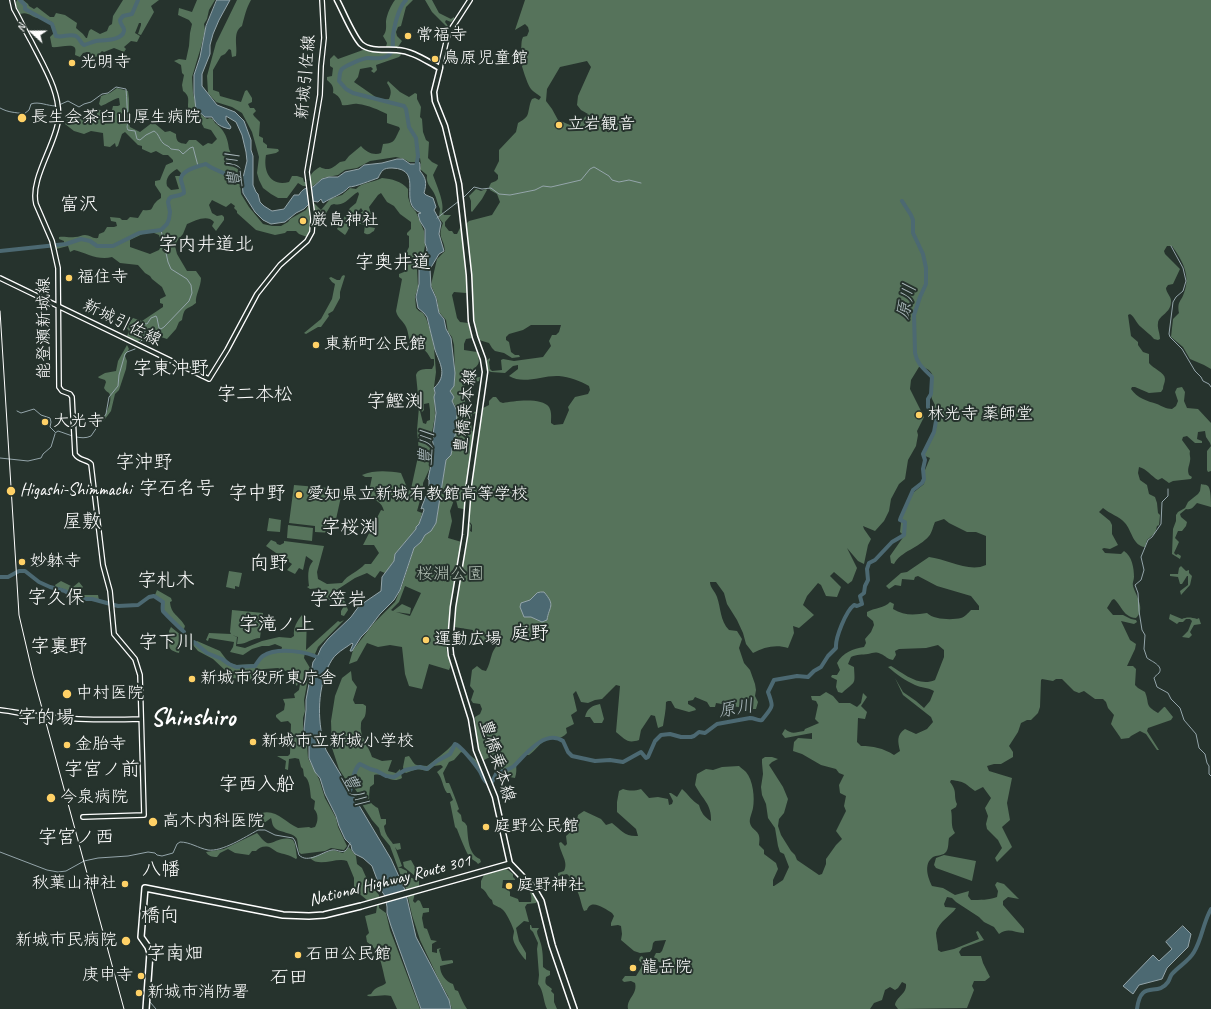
<!DOCTYPE html>
<html>
<head>
<meta charset="utf-8">
<style>
	body { margin:0 }
	#map { position:relative; width:1211px; height:1009px; overflow:hidden; background:#26332d; font-family:Caveat,sans-serif }
	canvas { display:block }
	.north { position:absolute; left:12px; top:12px; width:40px; height:40px; -webkit-text-stroke:3px #26332d; paint-order:stroke; rotate:291deg; font-size:11px; font-weight:700; line-height:16px; text-align:center; color:#fff }
	.north::after { content:''; display:block; margin:auto; width:14px; height:18px; background:#fff; clip-path:polygon(50% 0,100% 100%,50% 72%,0 100%) }
</style>
</head>
<body>
<div id="map">
<canvas width="1211" height="1009"></canvas>
<div class="north">N</div>
</div>
<script>
const ctx = document.querySelector('canvas').getContext('2d');
ctx.lineJoin = 'round';
function paint(path, color) { ctx.fillStyle = color; ctx.fill(path, 'evenodd'); }
function strokePath(path, color, width, dash) { ctx.strokeStyle = color; ctx.lineWidth = width; ctx.lineCap = dash ? 'butt' : 'round'; ctx.setLineDash(dash || []); ctx.stroke(path); }
function label(font, color, halo, rows, align = 'center') {
  ctx.font = font + ' Caveat,"Klee One",sans-serif'; ctx.lineWidth = 4; ctx.setLineDash([]); ctx.textBaseline = 'middle'; ctx.strokeStyle = halo; ctx.fillStyle = color; for (const [text, x, y, turn = 0] of rows) {
    ctx.save(); ctx.translate(x, y); ctx.rotate((+turn || 0) * Math.PI / 180); ctx.textAlign = isNaN(turn) ? turn : align; if (halo) ctx.strokeText(text, 0, 0); ctx.fillText(text, 0, 0); ctx.restore();
  }
}
paint(new Path2D(`
	M 17,0 L 23,0 L 28,4 L 29,6 L 34,9 L 37,7 L 50,17 L 54,17 L 56,13 L 65,15 L 77,23 L 76,28 L 83,34 L 86,38 L 87,38 L 89,31 L 91,29 L 100,34 L 107,31 L 109,26 L 112,24 L 113,16 L 123,0 L 159,0 L 151,6 L 154,12 L 141,35 L 138,34 L 141,25 L 141,23 L 139,23 L 135,33 L 140,36 L 137,42 L 131,41 L 124,47 L 126,49 L 124,52 L 114,48 L 104,52 L 102,51 L 96,57 L 87,52 L 83,53 L 80,57 L 75,55 C 75,53 76,50 75,48 C 73,43 57,48 52,47 L 50,37 L 55,32 C 55,19 47,20 38,18 C 31,17 28,11 20,14 L 16,6 L 16,2 Z
	M 197,0 L 215,0 L 209,10 L 207,19 L 204,24 L 205,30 L 201,47 L 192,77 L 193,93 L 196,106 L 196,111 L 207,119 L 210,118 L 213,119 C 214,124 220,126 223,131 C 227,137 228,142 229,149 C 232,157 242,167 238,176 L 234,177 L 240,182 L 241,194 L 249,207 L 263,224 L 272,226 L 281,226 L 288,222 L 290,219 L 306,210 L 309,205 L 314,203 L 321,210 L 330,199 L 342,195 L 350,188 L 356,189 C 362,182 373,183 382,178 C 392,179 401,181 408,189 L 408,197 L 411,206 L 416,212 L 424,231 L 425,246 L 423,255 L 417,269 L 418,287 L 415,297 L 416,308 L 419,311 L 423,313 L 426,318 L 431,333 L 434,348 L 436,372 L 434,387 L 435,416 L 431,438 L 431,462 L 429,470 L 423,483 L 423,490 L 417,511 L 422,513 L 419,524 L 416,527 L 416,529 L 395,554 L 394,561 L 385,573 L 380,571 L 375,578 L 367,573 L 355,578 L 332,593 L 331,595 L 336,599 L 342,598 L 346,603 L 350,604 L 347,607 L 348,610 L 344,616 L 341,615 L 341,611 L 344,606 L 336,604 L 336,601 L 333,600 L 332,601 L 324,597 L 320,588 L 310,589 L 307,587 L 309,586 C 308,577 307,568 313,561 L 306,556 L 303,570 L 299,568 L 295,574 L 287,570 L 292,564 L 266,546 L 271,540 L 276,542 L 277,544 L 280,545 L 284,543 L 284,541 L 324,546 L 317,572 L 318,579 L 327,584 L 342,583 C 348,574 358,572 365,564 L 371,564 L 379,553 L 374,545 L 363,545 L 381,510 L 384,511 C 382,502 375,499 366,497 L 369,492 L 372,477 L 365,477 L 362,475 C 374,470 388,471 401,473 L 408,490 L 411,489 L 419,452 L 417,430 L 419,407 L 423,423 L 426,424 L 427,421 L 430,420 L 430,410 L 429,403 L 424,404 L 424,410 L 422,412 L 419,405 L 416,375 C 418,368 426,369 432,369 L 434,365 L 434,359 L 431,359 C 426,350 423,347 412,346 C 408,340 409,331 405,325 C 402,320 397,317 396,311 L 402,279 L 399,277 L 399,274 L 404,272 L 407,251 L 409,247 L 409,236 L 407,235 L 407,233 L 411,229 L 411,222 L 400,214 L 394,206 L 387,202 L 381,193 L 378,195 L 369,207 L 371,214 L 369,225 L 369,227 L 375,228 L 374,231 C 370,233 369,236 364,233 L 365,225 L 356,223 L 355,221 L 359,214 L 363,211 L 361,208 L 350,221 C 351,225 348,231 345,235 L 337,229 L 350,208 L 356,203 L 359,194 L 358,192 C 350,196 345,207 334,204 L 331,205 L 325,215 L 323,215 L 320,213 L 318,215 L 313,212 L 309,216 C 312,224 312,229 307,237 L 299,234 L 296,231 L 287,231 L 285,233 L 275,235 L 256,230 L 237,213 L 237,211 L 234,208 L 235,206 L 231,203 L 226,207 L 212,200 L 209,205 L 212,213 L 217,216 L 222,215 L 224,217 L 224,220 L 216,231 L 212,226 L 214,222 C 207,214 195,221 187,224 L 183,234 L 177,241 L 175,246 L 177,254 L 187,271 L 196,271 L 201,278 C 201,287 195,295 196,303 C 186,311 185,305 182,320 L 179,322 L 176,329 L 167,339 L 158,336 L 152,329 L 147,329 L 146,331 L 149,338 L 147,343 L 141,340 L 137,341 L 127,336 L 129,331 L 126,327 L 133,318 L 142,321 L 163,307 L 163,304 L 160,303 L 160,299 L 166,296 L 162,287 L 152,279 L 150,276 L 145,273 L 138,265 L 120,263 L 112,257 C 99,261 86,253 74,250 L 70,252 L 68,246 L 56,249 L 56,246 L 64,243 L 64,241 L 59,239 L 59,237 C 64,236 69,238 75,237 C 79,237 82,235 85,235 C 90,235 93,239 98,238 L 99,234 L 104,232 L 107,227 L 114,227 L 117,226 L 116,222 L 111,221 L 110,217 L 120,218 L 122,220 L 127,220 L 130,217 L 138,218 L 143,210 C 155,211 150,208 156,202 C 157,200 160,199 161,198 L 161,194 L 155,185 L 155,181 L 160,180 L 166,165 L 173,162 L 173,160 L 168,155 L 163,155 L 156,151 L 151,153 L 142,149 L 142,146 L 138,145 L 125,132 L 122,134 L 118,146 L 116,147 L 115,143 L 110,147 L 104,146 L 103,133 L 91,131 L 84,134 L 74,131 L 65,124 L 67,120 L 72,121 L 74,116 L 95,117 L 97,115 L 97,109 L 100,110 L 107,116 L 111,114 L 113,106 L 118,106 L 120,105 L 119,98 C 115,98 107,104 101,106 L 99,104 L 101,96 L 110,93 L 117,88 L 128,91 L 129,99 L 129,124 L 130,127 L 140,132 L 153,122 L 165,132 L 170,131 L 176,134 C 176,142 179,143 186,144 L 189,140 L 196,140 L 203,146 L 208,143 L 212,144 L 217,139 L 211,130 L 204,128 C 201,120 193,115 188,107 C 188,100 190,96 183,91 L 182,85 L 184,75 L 182,73 L 181,65 L 174,61 L 179,59 L 186,60 L 189,46 L 190,33 L 192,24 L 189,20 L 178,15 L 179,8 L 192,12 ZM 177,169 L 181,173 L 180,176 L 175,176 L 179,189 L 171,190 L 167,186 C 165,178 170,173 177,169 ZM 149,231 L 159,235 L 162,244 L 159,250 L 150,254 L 130,247 L 130,240 Z
	M 237,0 L 251,0 C 246,9 245,15 242,26 C 232,32 238,47 236,56 L 232,57 L 231,50 L 229,49 L 225,54 L 221,56 L 213,70 L 213,90 L 219,92 L 220,96 L 241,102 L 245,91 L 247,90 L 252,98 L 252,102 L 248,104 L 250,108 L 254,108 L 256,111 L 253,114 L 254,116 L 260,122 L 259,136 L 263,138 L 263,142 L 267,145 L 267,148 L 278,149 L 279,151 L 276,153 L 266,155 C 263,171 270,187 289,182 L 292,176 L 297,176 L 303,178 L 304,182 L 309,182 C 309,175 314,170 320,167 C 329,172 334,167 340,162 L 345,161 L 349,156 L 361,146 C 366,152 374,156 381,153 L 383,144 C 396,143 394,140 400,129 L 399,127 L 387,123 L 387,114 C 379,110 368,105 358,104 C 353,103 348,106 342,105 C 341,99 338,95 333,93 C 334,87 332,84 327,80 L 327,77 L 332,76 L 333,68 L 330,66 L 330,59 L 334,55 L 338,59 L 363,50 L 385,51 L 387,43 L 383,36 C 387,31 386,27 386,21 C 387,14 391,5 395,0 L 413,0 L 406,7 L 401,26 L 398,27 L 396,32 L 397,36 L 402,41 L 398,47 L 401,55 L 399,57 L 376,65 L 377,70 L 374,73 L 371,71 L 373,69 L 371,67 L 360,69 L 358,77 L 354,82 L 380,100 L 389,99 C 392,92 391,89 387,83 L 388,81 L 400,92 L 409,97 L 415,93 L 417,94 L 417,99 L 421,107 L 420,117 L 422,119 L 423,132 L 426,140 L 429,142 L 428,158 L 432,162 L 438,165 L 433,175 C 436,184 445,203 442,212 L 444,215 L 451,215 L 445,222 L 445,226 L 449,231 L 452,231 L 454,234 L 457,234 L 461,226 L 466,224 L 469,221 L 492,215 L 500,202 L 497,194 L 490,190 L 489,187 L 491,183 L 496,181 L 498,179 L 498,175 L 494,171 L 499,161 L 499,150 L 516,132 L 518,123 C 521,121 525,119 527,116 C 529,113 529,104 532,99 L 535,98 L 539,100 L 541,97 C 538,94 533,92 531,89 C 527,84 520,61 519,54 C 523,49 520,43 523,37 L 527,36 L 529,31 L 528,27 L 525,24 L 515,30 L 525,0 L 1211,0 L 1211,369 L 1204,365 L 1190,359 L 1183,347 L 1171,337 L 1173,319 L 1179,313 C 1177,301 1181,302 1184,293 C 1191,275 1182,260 1172,246 L 1167,246 L 1164,251 L 1165,254 L 1180,269 L 1173,284 L 1168,285 L 1166,288 C 1166,293 1172,297 1171,302 C 1171,313 1159,315 1158,323 C 1157,328 1160,333 1160,339 L 1158,340 L 1154,339 C 1150,334 1145,331 1141,327 C 1136,323 1135,317 1130,314 L 1128,315 L 1131,336 L 1138,342 L 1138,345 L 1143,352 L 1149,354 L 1149,363 C 1153,369 1165,372 1165,379 C 1165,383 1163,385 1163,389 L 1161,392 L 1149,393 L 1135,387 L 1132,387 L 1131,389 C 1137,398 1147,401 1157,404 C 1162,406 1166,409 1172,409 L 1176,406 L 1178,401 L 1175,392 L 1177,388 L 1182,387 L 1185,392 L 1184,401 L 1187,408 L 1198,409 L 1211,423 L 1211,471 L 1208,472 L 1207,470 L 1207,451 L 1211,446 L 1210,443 L 1206,437 L 1205,431 L 1198,432 L 1197,439 L 1202,441 L 1202,443 L 1195,443 L 1187,436 L 1183,437 L 1182,440 L 1190,451 C 1189,455 1191,457 1190,461 C 1189,467 1187,469 1189,475 L 1192,477 L 1191,479 L 1173,481 L 1169,483 L 1162,478 L 1158,480 C 1151,476 1147,469 1139,467 L 1138,473 L 1140,480 L 1147,485 L 1149,494 L 1155,497 L 1157,503 L 1158,513 L 1160,515 L 1159,525 L 1157,526 L 1155,533 L 1147,540 L 1145,547 C 1133,546 1132,531 1125,523 C 1119,516 1110,514 1103,508 L 1099,512 L 1110,521 L 1112,525 L 1112,534 L 1118,545 L 1110,549 L 1104,548 L 1102,549 L 1105,553 L 1121,554 L 1124,551 C 1132,556 1134,568 1134,577 C 1134,580 1132,583 1133,586 C 1136,596 1146,609 1136,618 C 1123,617 1122,606 1114,599 L 1112,600 L 1107,608 L 1113,615 L 1123,615 L 1131,619 L 1136,620 L 1137,622 L 1134,624 L 1121,621 L 1130,640 L 1136,644 L 1135,649 L 1127,666 L 1133,666 L 1136,669 L 1135,685 L 1138,688 L 1145,692 C 1150,704 1144,705 1158,713 L 1164,707 L 1165,707 L 1173,717 L 1171,720 L 1148,728 L 1147,731 L 1159,750 L 1157,750 L 1146,734 L 1140,731 L 1131,736 L 1129,738 L 1121,739 L 1120,737 L 1111,724 L 1114,715 L 1108,708 L 1106,702 L 1103,699 L 1095,699 L 1084,691 L 1079,693 L 1074,691 L 1062,679 L 1056,679 L 1053,681 L 1042,679 L 1041,680 L 1040,707 L 1038,713 L 1031,720 L 1027,720 L 1021,723 L 1018,732 L 1009,746 L 1013,752 L 1013,757 L 1001,764 L 994,764 L 987,766 L 989,771 L 1012,778 L 1007,803 L 1010,820 L 1002,827 L 1012,847 L 997,862 L 995,858 L 1002,848 L 998,840 L 987,829 L 986,824 L 988,816 L 985,808 L 991,798 L 983,787 L 975,791 C 964,783 966,782 951,780 L 950,782 C 958,792 953,795 957,804 L 956,807 L 951,810 C 953,819 950,826 955,833 L 949,838 C 948,843 949,850 945,853 C 942,856 936,855 933,857 C 923,864 928,878 932,886 L 943,888 L 955,895 L 969,891 L 968,896 L 971,900 C 980,900 989,900 997,897 L 998,891 L 995,885 L 997,882 L 1004,884 L 1019,899 L 1008,897 L 1003,901 L 1003,905 L 1024,929 L 1024,933 C 1014,933 1009,927 999,934 L 994,927 L 984,922 L 979,917 L 956,902 L 952,898 L 947,897 L 944,904 L 945,907 L 956,908 C 952,915 938,922 936,933 C 936,938 938,944 938,950 L 941,952 L 954,949 L 979,939 L 976,932 L 978,931 L 984,940 L 962,948 L 959,952 L 961,956 L 981,956 L 983,963 L 990,977 L 985,981 L 974,981 L 972,986 L 974,990 L 967,1008 L 898,1009 L 895,1005 C 896,997 907,994 906,984 L 902,982 L 898,988 L 895,990 L 890,987 L 885,990 L 882,1000 L 874,1003 L 870,1009 L 628,1009 C 626,999 638,994 635,983 L 631,981 L 624,982 L 622,980 L 625,976 L 636,976 L 641,968 L 642,964 L 639,960 L 640,957 L 642,956 C 648,967 655,972 667,974 L 669,971 L 668,964 L 659,962 L 654,957 L 656,953 L 660,953 L 662,951 L 666,940 L 655,941 L 653,943 L 652,949 L 650,952 L 640,953 L 634,951 L 621,940 L 622,934 L 621,926 L 618,925 L 611,926 L 611,923 L 614,916 L 612,913 C 605,909 591,898 587,910 L 584,911 C 581,905 580,895 577,891 L 572,892 L 571,886 L 569,883 L 565,883 L 569,878 L 569,876 L 567,874 L 558,876 L 558,873 L 564,871 C 569,862 560,853 559,843 L 561,842 L 565,846 L 567,844 L 566,836 C 577,827 575,829 578,815 L 584,811 L 601,819 L 606,825 L 612,823 C 621,830 625,837 638,836 L 636,829 L 617,812 L 617,802 L 619,791 L 623,789 C 630,791 634,791 641,789 L 649,798 L 658,797 L 668,799 L 669,805 L 672,804 L 673,801 L 669,793 L 671,793 L 677,797 L 682,789 C 688,794 692,801 699,805 C 701,812 704,817 711,821 C 712,804 702,799 695,785 L 697,774 L 706,769 L 713,770 L 722,767 L 739,766 C 741,768 744,770 746,772 C 753,780 755,798 753,808 C 752,813 749,819 750,823 C 752,832 762,829 759,845 L 764,850 L 764,854 L 776,863 L 778,869 L 773,880 L 773,886 L 774,886 L 783,880 L 789,867 L 784,854 L 780,852 L 778,846 L 775,828 L 768,818 L 766,804 L 762,795 L 761,787 L 763,774 L 762,763 L 762,759 L 765,757 L 772,757 L 778,759 L 772,762 L 769,765 L 783,787 L 788,799 L 784,813 L 779,819 L 778,826 L 781,835 L 791,851 L 795,855 L 797,860 L 819,875 L 822,874 L 826,864 L 826,859 L 836,845 L 842,839 L 836,831 L 846,811 L 844,806 L 846,796 L 840,793 L 839,785 L 844,775 L 839,773 L 836,769 L 821,765 L 802,754 L 793,751 L 794,742 L 798,738 L 812,739 L 812,733 L 785,738 L 782,734 L 785,729 C 792,735 796,732 804,731 L 805,729 L 819,723 L 815,719 L 818,705 L 816,701 L 812,700 L 811,696 L 820,696 L 826,692 L 833,696 L 839,703 L 850,703 L 857,707 L 861,703 L 863,693 L 867,697 L 861,706 L 867,712 L 865,719 L 858,718 L 857,742 L 861,746 C 873,746 883,748 894,755 L 900,751 C 898,742 896,735 905,729 L 916,734 L 927,729 L 933,722 L 931,717 L 903,695 L 895,678 L 903,692 L 916,701 L 924,708 L 930,701 L 934,691 C 927,687 922,688 915,685 C 906,681 896,674 888,667 L 891,666 C 904,674 919,687 935,680 L 944,657 L 944,650 L 938,645 L 926,648 L 899,649 L 895,651 L 896,655 L 893,660 C 887,659 886,656 881,654 C 875,651 873,653 868,654 C 862,655 857,654 851,657 L 848,664 L 854,667 C 855,686 856,680 842,693 L 838,692 L 836,687 L 837,680 L 831,677 L 832,675 L 837,675 L 840,670 L 837,663 C 843,652 853,649 864,647 L 866,643 L 865,639 L 871,632 L 874,625 L 873,621 L 867,616 L 867,612 C 874,608 885,608 890,602 L 894,604 L 893,609 C 904,616 915,615 927,613 C 934,620 953,620 961,618 C 965,617 968,613 971,610 L 979,610 L 979,606 L 971,596 L 937,586 L 918,576 L 915,577 L 914,580 L 902,579 L 901,586 L 895,585 L 889,589 L 886,586 L 901,573 L 907,572 L 929,557 C 947,559 969,573 986,565 L 986,536 L 976,532 L 967,532 L 949,523 L 944,519 L 935,522 C 933,526 932,533 929,536 C 919,548 901,551 894,564 L 891,563 L 890,556 L 904,536 L 900,532 L 901,523 L 899,518 L 914,492 L 924,484 L 925,476 L 925,470 L 930,458 L 925,456 L 925,453 C 931,439 944,424 931,411 L 935,405 C 934,403 933,401 932,399 C 929,389 942,369 919,367 L 911,380 L 910,389 L 924,417 L 917,431 L 918,435 L 916,446 L 908,460 L 905,479 L 899,484 L 891,499 L 889,511 L 884,521 L 875,531 L 863,526 L 864,529 L 871,539 L 868,545 L 864,564 L 858,561 L 847,548 L 857,568 L 852,581 L 848,584 L 834,572 L 830,576 L 841,587 L 837,597 L 826,596 L 821,585 L 818,583 L 807,596 L 803,605 L 814,615 L 799,628 L 793,626 L 794,633 L 788,648 C 776,644 764,647 753,653 L 746,644 L 743,633 L 737,620 L 727,604 L 724,593 L 716,582 L 710,582 C 710,588 715,591 717,597 C 721,608 720,621 729,630 L 737,631 L 742,639 L 739,648 L 744,663 L 750,670 L 755,684 L 756,690 L 755,696 L 758,702 L 756,709 C 752,710 723,704 716,703 L 715,707 L 710,707 L 707,702 L 695,697 L 693,700 L 688,701 L 688,704 L 695,708 L 696,710 L 689,712 L 675,708 L 671,701 L 668,701 L 666,702 C 666,711 664,718 663,726 L 658,728 L 655,716 L 651,715 L 641,730 L 639,740 C 627,744 625,739 616,732 L 620,686 L 616,685 L 602,699 L 595,700 L 588,703 L 581,702 L 576,691 L 573,694 L 577,711 L 571,715 L 574,724 L 566,728 L 567,733 C 561,740 554,738 546,740 C 541,742 535,751 529,755 L 523,755 C 512,764 519,767 515,778 C 501,776 501,767 494,758 L 490,757 L 482,761 L 477,743 L 475,717 L 480,714 L 482,709 L 480,704 L 473,703 L 471,700 L 474,691 L 470,686 L 472,670 L 477,666 L 482,670 L 486,671 C 489,666 490,660 492,654 C 494,648 499,644 499,638 L 498,637 L 491,643 L 471,642 L 473,630 L 448,626 C 448,634 445,644 447,652 C 448,659 453,663 449,670 L 429,664 L 422,689 L 409,686 L 405,674 L 402,647 L 390,645 L 378,647 L 367,643 L 357,661 L 349,664 L 353,650 L 374,623 L 395,602 L 402,586 L 414,548 L 421,542 L 425,535 L 431,531 L 436,523 L 446,460 L 451,455 L 456,431 L 455,405 L 452,401 L 454,397 L 450,391 L 454,386 L 455,373 L 454,345 L 452,337 L 448,332 L 446,320 L 439,312 L 437,299 L 431,285 L 437,259 L 445,251 C 444,238 437,238 443,223 L 439,218 L 440,209 C 437,204 437,198 434,193 C 430,186 426,184 427,175 L 420,169 L 421,165 L 420,158 L 417,158 L 416,162 L 409,162 L 404,159 L 396,157 L 370,161 L 357,168 L 345,170 L 338,175 L 323,178 L 313,186 L 303,186 L 298,183 L 287,198 L 278,198 L 271,194 L 263,188 L 259,180 L 257,173 L 259,157 L 252,132 L 242,113 L 232,107 L 216,102 L 208,93 L 207,76 L 216,43 ZM 587,61 L 591,67 L 578,96 L 577,105 L 581,110 L 588,114 L 579,123 L 570,125 L 558,120 L 552,109 L 546,101 L 547,89 L 560,67 ZM 472,291 L 473,293 L 473,320 L 479,340 L 489,343 L 492,348 L 495,351 L 504,353 L 512,358 L 520,357 L 519,355 L 515,355 L 511,352 L 509,342 L 506,340 L 506,337 L 509,334 L 523,330 L 531,325 L 561,325 L 559,332 L 556,335 L 552,335 L 549,341 L 551,346 L 543,357 L 514,361 L 503,359 L 501,360 L 502,370 L 492,371 L 490,369 L 489,362 L 490,360 L 490,358 L 487,360 L 487,370 L 491,372 L 505,373 L 513,366 L 518,365 L 518,369 L 509,376 C 524,385 542,375 559,376 C 569,377 581,381 589,386 L 590,390 L 588,394 L 575,397 L 568,407 L 569,410 L 563,424 L 554,425 L 551,423 C 551,418 552,412 549,407 C 542,397 513,401 503,403 L 500,402 L 496,397 L 493,397 L 489,401 L 489,405 L 483,408 L 479,431 L 475,433 L 472,431 L 471,422 L 472,414 L 477,413 L 476,412 L 467,411 C 464,401 464,387 466,377 C 471,380 474,383 479,381 L 480,377 L 471,378 L 470,375 C 476,363 482,368 477,352 L 464,350 L 464,344 L 466,339 L 472,338 L 468,323 L 460,322 L 457,318 L 452,295 L 454,292 L 466,293 ZM 454,500 L 456,500 L 458,508 L 469,510 L 469,521 L 472,525 L 472,532 L 470,531 L 471,525 L 467,522 L 465,543 L 448,538 L 452,521 L 450,511 ZM 405,586 L 421,593 L 410,616 L 396,612 L 410,614 L 411,608 L 402,604 L 393,611 L 391,610 L 399,602 Z
	M 425,0 L 432,0 L 439,13 L 451,19 L 454,17 L 454,19 L 451,22 L 446,20 L 445,22 L 448,26 L 446,26 L 432,12 Z
	M 476,189 L 481,191 L 486,189 L 487,190 L 482,199 L 472,212 L 471,211 L 471,201 L 469,196 Z
	M 344,275 L 345,276 L 340,292 L 340,298 L 333,311 L 328,314 L 329,316 L 321,327 L 318,327 L 306,334 L 304,333 L 321,319 L 332,299 L 335,284 L 332,282 L 329,278 L 331,277 L 337,280 L 340,280 L 342,276 Z
	M 127,345 L 129,349 L 125,356 L 127,361 L 126,369 L 119,390 L 115,394 L 111,411 L 102,423 C 104,416 114,401 109,393 C 107,392 105,390 104,388 L 106,382 L 105,380 L 99,378 L 98,377 L 105,373 L 116,371 L 118,361 Z
	M 1201,484 C 1203,485 1206,484 1208,486 C 1211,489 1211,502 1211,507 L 1197,503 C 1193,507 1192,510 1186,509 L 1180,514 L 1181,517 L 1187,522 L 1186,526 L 1182,531 L 1178,531 L 1175,538 L 1179,542 L 1174,553 L 1176,555 L 1178,554 L 1181,556 L 1180,559 L 1172,554 L 1173,529 L 1176,521 L 1176,515 L 1178,512 L 1185,508 L 1188,502 L 1198,494 L 1200,491 Z
	M 294,485 L 340,489 L 342,492 L 333,533 L 315,532 L 315,526 L 289,523 Z
	M 269,518 L 281,520 L 280,532 L 267,531 Z
	M 288,525 L 313,528 L 312,541 L 287,538 Z
	M 1181,566 L 1186,571 L 1189,570 L 1189,573 L 1192,576 L 1190,585 L 1181,595 L 1180,591 L 1188,585 L 1188,576 L 1187,576 L 1182,584 L 1180,584 L 1178,577 L 1170,576 L 1170,574 L 1178,574 L 1179,568 Z
	M 229,571 L 242,573 L 239,587 L 235,586 L 235,589 L 226,587 Z
	M 61,581 L 73,587 L 79,582 L 83,587 L 80,590 L 81,595 L 98,595 L 99,600 C 92,598 82,600 76,597 C 68,593 67,589 56,587 L 55,585 Z
	M 157,590 L 171,598 L 172,601 L 170,602 C 171,615 179,615 185,626 L 184,629 L 181,628 L 165,614 L 164,610 L 163,601 L 155,595 Z
	M 232,610 L 263,613 L 260,638 C 252,638 245,645 237,644 L 238,637 L 232,635 L 237,637 L 236,646 L 245,648 L 262,641 L 279,637 L 291,638 L 294,636 C 293,628 297,621 302,615 L 307,616 L 306,650 L 338,621 L 340,622 L 344,620 L 318,647 L 315,654 L 305,653 L 304,658 L 310,668 L 304,700 L 305,711 L 303,718 L 303,732 L 307,745 L 308,758 L 319,779 L 325,798 L 336,818 L 338,827 L 347,846 L 344,850 L 331,848 L 325,851 L 301,854 L 299,852 C 298,848 298,843 297,839 C 294,832 278,833 274,827 C 272,825 272,820 271,818 L 264,823 L 260,823 L 262,813 C 276,809 286,823 298,828 L 309,827 L 311,828 L 315,827 C 318,822 319,814 314,809 L 315,801 L 311,798 C 310,791 310,779 304,776 L 303,769 L 301,767 L 299,759 L 295,758 L 289,759 L 288,770 L 285,769 L 286,761 L 277,756 L 288,756 L 290,754 L 291,724 L 288,721 L 281,722 L 276,717 L 276,715 L 284,710 L 285,704 L 283,699 L 295,698 L 294,694 L 299,690 L 300,684 L 298,683 L 297,686 L 296,685 L 291,673 L 278,668 L 264,669 L 256,681 C 243,677 237,679 224,678 L 228,673 L 213,659 L 198,651 L 192,644 L 197,641 L 220,651 L 229,663 L 237,665 L 255,664 L 263,657 L 273,652 L 281,651 L 282,647 L 275,644 L 269,646 L 262,646 L 252,649 L 243,655 L 230,652 L 233,647 L 234,642 L 209,638 L 208,641 L 206,640 L 209,633 L 231,634 L 230,632 Z
	M 1170,614 L 1182,619 C 1186,617 1191,617 1197,619 L 1199,618 L 1201,624 L 1194,625 L 1190,632 L 1192,635 L 1189,638 L 1182,637 L 1188,631 L 1192,621 L 1190,619 L 1186,619 L 1183,622 L 1179,622 L 1177,624 L 1169,619 Z
	M 171,627 L 182,636 L 179,653 C 163,649 171,642 169,631 Z
	M 351,671 L 352,680 L 357,687 L 353,700 L 355,704 L 363,704 L 366,706 C 366,709 366,713 365,716 C 364,719 361,720 361,724 C 359,737 369,746 372,757 L 382,761 L 392,760 L 388,771 L 396,773 L 400,769 L 402,778 C 390,785 385,772 374,775 L 374,784 L 370,787 C 369,798 367,802 378,808 L 381,819 L 386,819 L 386,824 L 384,826 C 385,835 389,838 393,844 L 400,843 L 401,849 L 397,850 L 395,847 L 402,866 L 398,868 L 390,846 L 381,835 L 379,828 L 372,820 L 360,801 L 359,795 L 355,789 L 349,785 L 339,769 L 332,748 L 331,721 L 335,696 L 342,678 Z
	M 600,704 L 604,719 L 602,723 L 594,723 L 590,717 L 585,717 C 587,708 592,706 600,704 Z
	M 454,743 L 476,760 L 485,777 L 484,778 C 479,769 472,755 461,752 L 454,760 L 449,762 L 443,773 L 446,783 L 449,783 C 451,787 458,805 459,809 L 457,811 L 461,815 L 462,821 L 465,823 L 467,826 C 468,838 468,854 480,859 L 481,862 L 478,864 C 476,861 473,860 470,858 C 467,854 459,835 457,829 L 455,827 L 450,802 L 453,800 L 450,793 L 447,793 C 442,786 443,779 437,772 L 443,767 L 441,765 L 434,766 L 428,771 L 417,769 L 406,773 L 404,772 L 403,767 L 405,757 L 409,756 C 416,766 413,765 427,766 C 437,758 445,753 454,743 Z
	M 257,833 C 260,836 263,841 267,843 C 273,845 281,835 293,840 L 295,844 L 297,858 L 296,859 C 290,855 283,854 277,852 C 275,851 273,849 271,848 C 266,845 259,847 256,851 L 252,851 L 249,855 L 235,853 L 228,849 L 220,853 L 217,857 C 212,857 208,856 206,852 L 224,849 Z
	M 349,847 L 356,856 L 357,864 L 362,868 L 366,877 L 379,895 L 379,908 L 386,913 L 390,930 L 420,1009 L 397,1009 L 391,996 C 383,994 376,997 368,996 L 367,995 L 371,994 C 376,985 381,988 386,983 C 382,969 381,950 367,942 L 366,936 L 369,933 L 365,916 L 376,913 L 377,906 L 376,901 L 367,900 L 356,891 L 354,888 L 354,878 L 347,861 C 336,857 319,868 310,858 L 333,850 L 343,853 Z
	M 944,855 L 976,861 L 972,881 L 936,868 L 934,865 L 936,858 Z
	M 411,860 L 416,869 L 427,868 L 428,873 L 415,876 L 404,867 L 403,862 Z
	M 398,868 L 401,868 L 407,871 L 407,876 L 419,881 L 419,886 L 416,889 L 413,901 L 415,903 L 418,900 L 420,901 L 423,908 L 429,908 L 429,912 L 423,913 L 422,918 L 424,928 L 427,929 L 431,940 L 437,941 L 432,944 L 432,952 L 437,953 L 437,949 L 441,948 L 439,950 L 442,961 L 452,960 L 453,961 L 453,963 L 440,966 C 440,974 446,982 453,984 L 455,990 L 458,991 C 461,998 463,1003 467,1009 L 452,1009 L 448,996 L 440,982 L 420,940 L 412,915 L 406,889 Z
	M 506,869 L 508,870 L 513,874 L 513,877 L 515,879 L 515,880 L 503,880 L 502,888 L 508,889 L 510,892 L 510,896 L 518,899 L 519,902 L 531,902 C 533,893 527,887 521,882 L 522,881 L 533,892 L 537,902 L 536,903 L 527,904 L 525,907 L 529,922 L 524,921 L 516,928 L 519,941 L 526,953 L 526,960 C 522,957 513,943 513,938 C 513,936 514,933 514,931 C 512,925 508,916 504,911 C 501,907 497,907 493,904 L 492,900 C 487,897 487,891 481,888 L 481,881 L 484,875 C 490,872 498,872 506,869 Z
	M 530,925 L 531,925 L 532,928 L 539,928 L 537,931 C 537,935 539,937 540,941 C 543,949 543,959 543,967 L 547,970 L 550,971 L 550,975 L 546,977 C 544,986 547,984 552,989 L 551,991 L 554,994 L 554,1002 L 557,1009 L 547,1009 C 543,1001 544,991 538,984 L 539,975 L 537,949 L 538,943 L 533,932 L 530,929 Z`), '#56735b');
const water = new Path2D(`
	M 217,0 L 230,0 L 219,20 L 213,34 L 210,45 L 210,54 L 202,74 L 202,86 L 217,105 L 235,112 L 244,121 L 251,140 L 251,150 L 253,156 L 253,185 L 256,192 L 258,194 L 260,202 L 264,206 L 272,211 L 284,209 L 294,195 L 299,195 C 302,189 307,187 313,187 L 322,179 L 329,177 L 338,177 L 345,172 L 359,169 L 364,165 L 382,163 L 397,159 L 403,159 L 410,164 L 415,164 L 419,162 L 420,164 L 420,171 C 426,178 427,183 424,193 L 426,195 L 433,198 L 436,207 L 434,210 L 441,223 L 439,234 L 444,251 L 439,254 L 430,269 L 431,287 L 436,298 L 439,313 L 444,319 L 446,329 L 451,338 L 455,373 L 454,386 L 450,391 L 454,397 L 452,401 L 457,411 L 456,431 L 451,455 L 446,460 L 436,523 L 431,531 L 425,535 L 421,542 L 414,548 L 400,590 L 394,600 L 380,614 L 367,631 L 361,637 L 352,651 L 350,651 L 353,644 L 352,643 C 347,647 341,650 337,654 C 333,657 330,663 328,667 C 317,692 317,724 326,750 L 391,859 L 405,890 L 416,937 L 449,1000 L 451,1009 L 421,1009 L 391,926 L 387,913 L 387,907 L 385,896 L 381,890 L 372,866 L 363,858 L 355,854 L 352,850 L 351,845 L 345,839 L 339,826 L 336,816 L 325,794 L 320,778 L 315,772 L 309,758 L 309,742 L 305,738 L 304,729 L 306,710 L 306,700 L 313,662 L 318,655 L 321,648 L 328,639 L 351,617 L 359,606 L 381,591 L 382,577 L 394,561 L 395,554 L 416,529 L 416,527 L 419,524 L 424,510 L 423,508 L 421,509 L 422,506 L 429,488 L 429,480 L 428,479 C 430,468 436,449 432,439 L 434,437 L 433,435 L 436,413 L 434,397 L 435,393 L 434,388 C 448,375 440,364 435,350 C 432,339 430,328 427,317 L 424,313 L 418,308 L 416,297 L 419,284 L 419,268 L 420,263 L 422,262 L 426,256 L 427,249 L 425,243 L 425,229 L 420,221 L 418,214 L 421,213 C 396,204 426,169 392,168 C 383,168 382,170 378,178 C 372,180 355,187 349,187 C 342,195 332,197 323,203 L 321,199 L 318,202 L 312,201 L 304,209 L 296,213 L 285,222 L 271,224 L 263,220 L 255,212 L 243,193 L 242,182 L 247,161 L 246,152 L 242,135 L 236,122 L 226,116 L 226,120 L 231,127 L 230,129 C 221,127 217,125 212,117 L 205,117 L 196,109 L 194,93 L 194,75 L 200,57 L 206,26 Z
	M 541,592 L 544,592 C 556,606 549,606 547,620 L 542,622 L 531,617 L 524,617 L 520,607 L 521,603 L 530,600 L 537,593 Z
	M 1183,926 L 1191,934 L 1188,947 L 1167,968 L 1162,979 L 1139,985 L 1133,994 L 1123,986 L 1153,955 L 1159,961 L 1172,949 L 1166,942 Z`);
paint(water, '#4c6972');
strokePath(water, '#94a5aa', 1);
strokePath(new Path2D(`
	M 59,105 L 68,101 L 79,107 L 84,104 L 91,102 L 102,94 L 108,93 L 116,87 L 126,89 C 127,99 127,111 128,121 C 128,125 126,126 128,130 L 135,131 L 137,139 L 140,140 L 146,135 L 154,131 C 159,134 159,139 163,143 C 166,146 168,145 171,149 L 179,150 L 183,154 L 190,148 L 193,147 L 198,166
	M 0,108 C 9,113 15,112 24,114 L 29,110 L 31,104 C 39,101 47,106 56,106
	M 463,198 L 474,187 L 482,189 L 491,188 L 499,194 L 510,195 L 535,190 L 543,186 L 551,187 L 581,180 L 590,169 L 594,167 L 609,176 L 612,180 L 619,182 L 629,180 L 641,183
	M 437,218 L 459,201
	M 1171,246 L 1183,268 L 1186,281 L 1183,291 L 1176,297 L 1173,302 L 1169,334 L 1170,337 L 1182,349 L 1195,371 L 1201,377 L 1203,381 L 1209,384 L 1211,387
	M 141,341 C 146,337 146,335 144,330 L 138,326 L 137,324 L 139,322 L 147,324 L 151,318 L 156,316 L 157,318 L 159,328 L 161,329 L 164,327 L 189,301 L 192,293 L 191,285 L 187,279 L 171,269 L 168,262 L 161,230
	M 17,411 L 21,413 L 34,409 L 41,415 L 50,418 L 51,422 L 50,427 L 55,432
	M 55,433 L 58,431 C 68,434 81,441 91,436 L 106,414 L 109,397 L 118,386 L 119,375 L 125,354 L 127,352 L 135,349
	M 0,458 L 28,461 L 41,458 L 43,454 L 51,447 L 55,434
	M 1168,489 L 1168,496 L 1162,502 L 1161,524 L 1152,537 L 1148,540 L 1141,557 L 1144,570 L 1141,580 L 1135,585 L 1138,593 L 1139,611 L 1142,630 L 1145,635 L 1144,649 L 1147,658 C 1151,661 1164,666 1159,673 C 1157,675 1155,676 1154,678 L 1157,687 L 1168,693 L 1171,699 L 1180,708 L 1184,720 L 1196,734 L 1199,748 L 1205,754 L 1207,763 L 1209,766 L 1209,774 L 1211,776
	M 0,852 L 47,870 L 58,872 L 66,871 L 84,861 L 98,858 L 128,856 L 148,852 L 155,853 L 157,855 L 162,856 L 173,853 L 177,844 L 180,842 C 190,842 198,848 208,850 C 222,852 245,837 258,830 L 265,830 L 275,835 L 293,838 L 295,841 L 299,855 C 308,864 322,852 332,850 C 336,849 341,853 345,851 C 347,850 349,845 350,843
	M 150,1002 L 156,1009`), '#94a5aa', 1);
strokePath(new Path2D(`
	M 20,0 L 25,5 L 25,9 L 52,24 L 56,36 C 63,38 69,33 76,36 C 80,38 80,43 84,45 C 88,44 92,42 96,41 C 103,40 122,41 124,31 C 125,27 120,25 120,20 L 123,16 L 132,14 L 138,0
	M 406,0 C 398,8 395,23 393,35 C 392,41 395,50 389,55 C 383,60 374,58 368,58 C 363,58 345,66 342,69 C 339,72 340,77 339,81 L 346,89 L 353,93 L 404,106 L 406,109 L 409,127 L 416,138 L 418,156 L 416,168
	M 0,251 L 66,244 L 81,239 L 90,241 L 97,246 L 113,246 L 139,233 L 161,230 L 167,224 L 169,219 L 170,212 L 168,202 L 169,199 L 171,197 L 180,195 L 184,193 C 184,188 182,185 181,180 C 180,170 199,166 206,164 C 216,172 225,171 233,179 L 246,178
	M 0,577 L 8,577 L 19,571 L 25,571 L 39,582 L 50,587 L 65,591 L 77,599 L 92,599 L 118,606 L 138,605 L 149,597 L 154,596 L 163,602 C 163,605 162,608 163,611 C 164,613 181,629 184,632
	M 194,642 L 207,653 L 222,659 L 229,664 L 236,667 L 255,666 C 257,663 260,658 263,656 C 277,647 307,651 321,659
	M 349,795 C 352,786 353,769 360,764 L 370,769 L 377,771 L 386,776 L 394,777 L 405,770 L 420,767 L 427,769 L 437,761 L 450,754 L 455,744 C 460,745 475,764 479,770 C 483,775 482,780 488,783 L 492,782 L 496,774 C 502,771 509,770 514,766 C 526,754 545,729 563,741 L 568,752 L 572,756 L 595,761 L 610,760 L 623,762 L 641,752 L 646,758 L 648,757 L 655,741 L 661,735 L 670,734 L 681,737 L 691,737 L 694,736 L 699,732 L 705,733 L 717,724 L 750,718 C 755,718 757,721 762,720 C 773,706 774,708 768,692 L 774,680 L 797,676 L 808,677 L 814,671 L 821,667 L 828,656 L 836,648 C 835,638 846,611 854,605 L 857,606 L 862,604 L 860,596 L 864,593 L 865,586 L 868,580 L 867,569 L 869,563 L 875,560 L 892,542 L 904,535 L 905,522 L 900,520 L 901,517 L 913,490 L 922,483 L 924,479 L 923,469 L 925,460 L 923,454 L 934,432 L 936,421 L 928,407 L 928,399 L 931,394 L 932,377 C 924,369 917,364 915,353 L 914,315 L 920,297 L 926,284 L 926,268 L 923,254 L 913,233 L 913,220 L 911,215 L 902,201
	M 1137,1009 C 1141,978 1157,998 1168,982 C 1170,979 1170,976 1172,974 C 1179,966 1189,961 1194,952 C 1202,939 1203,923 1211,909`), '#4c6972', 4);
const secondary = new Path2D(`
	M 12,0 L 14,9 C 20,19 25,31 31,41 C 43,65 62,94 58,122 C 54,147 30,180 36,204 L 52,241 L 58,268 L 59,387 L 62,391 L 70,394 L 72,397 L 75,454 C 79,461 87,459 91,464 L 103,565 L 110,591 L 114,634 L 135,659 L 140,675 L 144,815 L 83,817
	M 440,68 L 448,34 L 470,0
	M 0,278 L 209,379 L 227,350 L 257,294 L 280,265 L 307,241 L 312,232 L 313,219 L 307,172 L 320,95 L 321,66 L 324,38 L 322,0
	M 0,710 C 17,712 34,716 52,717 C 81,720 111,720 141,719`);
const primary = new Path2D(`
	M 337,0 C 343,11 353,36 361,44 C 370,52 386,49 397,50 C 413,51 426,61 440,68 L 434,92 L 435,101 L 445,126 L 459,184 L 469,275 L 471,321 L 475,337 L 483,359 L 485,372 L 469,484 L 465,535 L 453,607 L 450,645 L 451,655 L 471,719 L 476,750 L 495,797 L 510,864`);
const highway = new Path2D(`
	M 146,1009 L 150,953 L 148,947 L 141,937 L 145,888 L 283,915 L 309,916 L 324,915 L 361,906 L 510,864 L 534,889 L 541,901 L 552,945 L 574,1009`);
strokePath(secondary, '#fff', 6);
strokePath(primary, '#fff', 7);
strokePath(highway, '#fff', 8);
strokePath(secondary, '#26332d', 3.5);
strokePath(primary, '#26332d', 4);
strokePath(highway, '#26332d', 5);
strokePath(new Path2D(`
	M 0,311 L 19,615 L 33,675 L 124,1009`), '#fff', 1);
for (const [x, y, r, color] of [
	[408,36,4,"#ffd166"],
	[435,59,4,"#ffd166"],
	[72,63,4,"#ffd166"],
	[22,118,5,"#ffd166"],
	[559,125,4,"#ffd166"],
	[303,221,4,"#ffd166"],
	[69,278,4,"#ffd166"],
	[316,345,4,"#ffd166"],
	[919,415,4,"#ffd166"],
	[45,422,4,"#ffd166"],
	[11,491,5,"#ffd166"],
	[299,495,4,"#ffd166"],
	[22,562,4,"#ffd166"],
	[426,640,4,"#ffd166"],
	[192,679,4,"#ffd166"],
	[67,694,5,"#ffd166"],
	[253,742,4,"#ffd166"],
	[67,745,4,"#ffd166"],
	[51,798,5,"#ffd166"],
	[153,822,5,"#ffd166"],
	[486,827,4,"#ffd166"],
	[125,884,4,"#ffd166"],
	[509,886,4,"#ffd166"],
	[126,941,5,"#ffd166"],
	[298,955,4,"#ffd166"],
	[633,968,4,"#ffd166"],
	[141,976,4,"#ffd166"],
	[139,993,4,"#ffd166"]
]) { const dot = new Path2D(); dot.arc(x, y, r, 0, 2 * Math.PI); ctx.fillStyle = color; ctx.fill(dot); strokePath(dot, '#26332d', 1.5); }
label('17px', '#fff', '#26332d', [
	["常福寺",416,36],
	["鳥原児童館",443,59],
	["光明寺",80,63],
	["長生会茶臼山厚生病院",31,118],
	["立岩観音",567,125],
	["厳島神社",311,221],
	["福住寺",77,278],
	["東新町公民館",324,345],
	["林光寺 薬師堂",927,415],
	["大光寺",53,422],
	["Higashi-Shimmachi",20,491],
	["愛知県立新城有教館高等学校",307,495],
	["妙躰寺",30,562],
	["運動広場",434,640],
	["新城市役所東庁舎",200,679],
	["中村医院",76,694],
	["新城市立新城小学校",261,742],
	["金胎寺",75,745],
	["今泉病院",60,798],
	["高木内科医院",162,822],
	["庭野公民館",494,827],
	["秋葉山神社",117,884,"right"],
	["庭野神社",517,886],
	["新城市民病院",117,941,"right"],
	["石田公民館",306,955],
	["龍岳院",641,968],
	["庚申寺",133,976,"right"],
	["新城市消防署",147,993]
], 'left');
label('17px', '#fff', '#26332d', [
	["新城引佐線",306,77,-85],
	["新城引佐線",122,323,26],
	["能登瀬新城線",45,328,-90],
	["豊橋乗本線",466,411,-83],
	["豊橋乗本線",497,761,73],
	["National Highway Route 301",390,881,-14]
]);
label('17px', '#b3c0b5', '#26332d', [
	["桜淵公園",450,575]
]);
label('italic 18px', '#aebcc0', '#26332d', [
	["豊川",235,170,-96],
	["原川",907,302,-77],
	["豊川",427,448,-85],
	["原川",736,709,-10],
	["豊川",354,790,62]
]);
label('19px', '#fff', '#26332d', [
	["富沢",79,205],
	["字内井道北",206,245],
	["字奥井道",393,263],
	["字東沖野",171,369],
	["字二本松",255,395],
	["字鰹渕",395,402],
	["字沖野",144,463],
	["字石名号",177,489],
	["字中野",257,494],
	["屋敷",82,522],
	["字桜渕",350,528],
	["向野",269,564],
	["字札木",166,581],
	["字久保",56,598],
	["字笠岩",338,600],
	["字滝ノ上",277,625],
	["庭野",530,634],
	["字下川",167,643],
	["字裏野",59,647],
	["字的場",46,718],
	["字宮ノ前",102,770],
	["字西入船",257,785],
	["字宮ノ西",76,838],
	["八幡",161,870],
	["橋向",160,916],
	["字南畑",175,954],
	["石田",289,978]
]);
label('bold 25px', '#fff', '#26332d', [
	["Shinshiro",193,718]
]);
</script>
</body>
</html>
